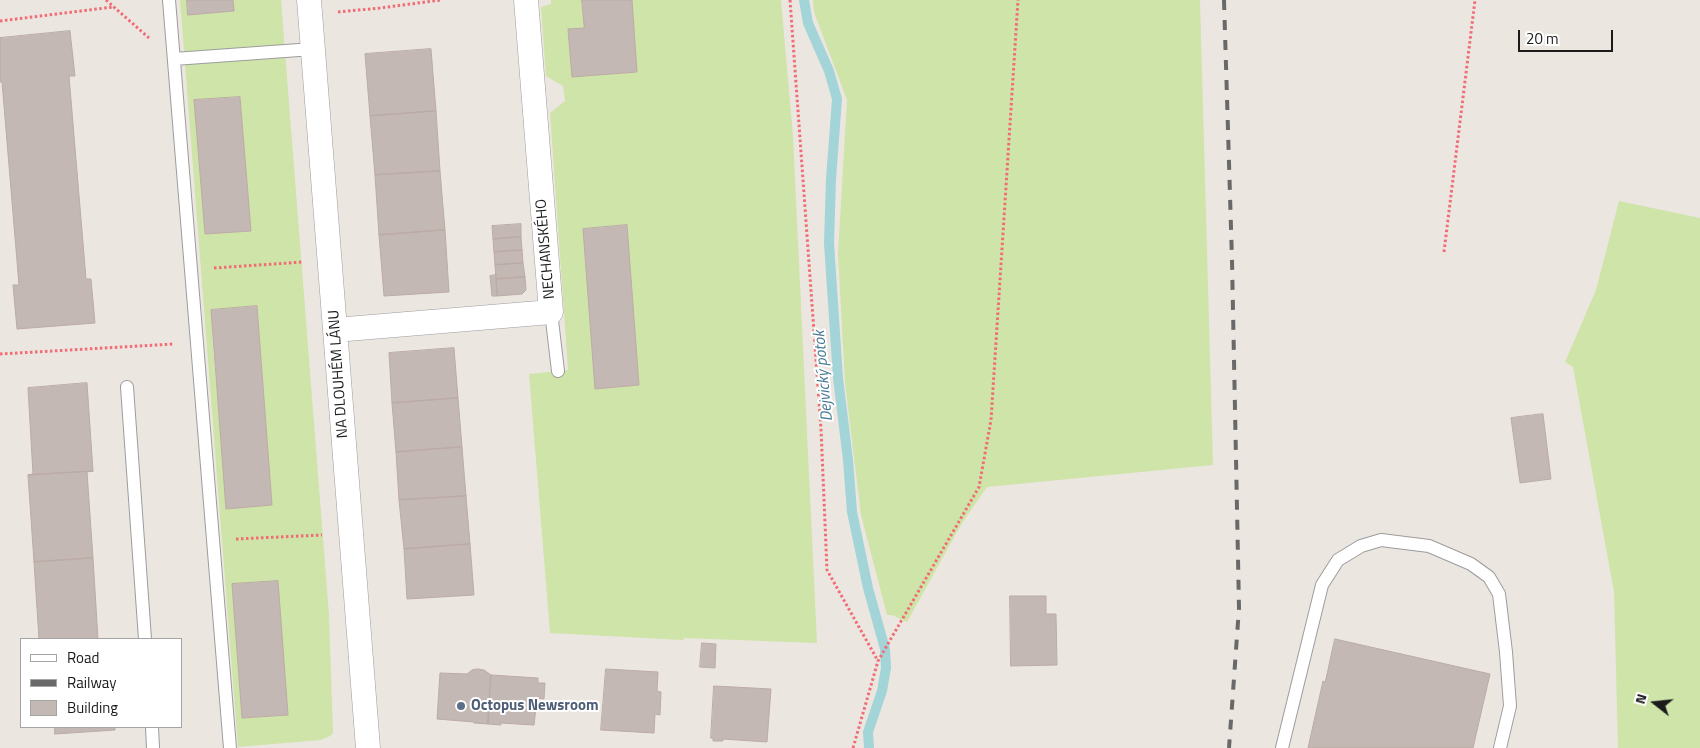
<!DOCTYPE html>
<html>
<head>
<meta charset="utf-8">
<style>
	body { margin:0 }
	#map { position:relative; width:1700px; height:748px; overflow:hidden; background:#ece6e1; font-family:"Titillium Web",sans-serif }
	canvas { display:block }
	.legend { position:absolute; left:20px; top:638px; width:162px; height:90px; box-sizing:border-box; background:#fff; border:1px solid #a4a4a4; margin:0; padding:6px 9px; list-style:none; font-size:15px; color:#1b1b1b }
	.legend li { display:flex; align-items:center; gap:10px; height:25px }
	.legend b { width:25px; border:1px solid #a4a4a4 }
	.north { position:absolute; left:1630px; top:678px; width:50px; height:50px; -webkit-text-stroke:4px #fff; paint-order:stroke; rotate:286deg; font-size:14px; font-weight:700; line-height:20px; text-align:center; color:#1b1b1b }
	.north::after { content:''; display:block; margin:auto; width:18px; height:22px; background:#1b1b1b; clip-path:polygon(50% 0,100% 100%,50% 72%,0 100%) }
	.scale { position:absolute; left:1518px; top:30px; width:95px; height:22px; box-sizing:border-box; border:2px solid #1b1b1b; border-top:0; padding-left:6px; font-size:15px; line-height:18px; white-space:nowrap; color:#1b1b1b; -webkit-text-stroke:4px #fff; paint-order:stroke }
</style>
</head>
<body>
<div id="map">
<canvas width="1700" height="748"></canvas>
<ul class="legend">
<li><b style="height:6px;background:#fff"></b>Road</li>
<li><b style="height:6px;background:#696969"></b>Railway</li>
<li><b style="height:14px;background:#c3b8b4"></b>Building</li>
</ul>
<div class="north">N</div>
<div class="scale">20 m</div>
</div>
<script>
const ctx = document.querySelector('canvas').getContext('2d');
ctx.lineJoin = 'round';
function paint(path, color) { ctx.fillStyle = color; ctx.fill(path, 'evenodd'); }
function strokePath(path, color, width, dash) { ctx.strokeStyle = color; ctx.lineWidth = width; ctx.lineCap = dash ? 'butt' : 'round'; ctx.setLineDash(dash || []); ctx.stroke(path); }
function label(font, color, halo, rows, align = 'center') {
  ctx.font = font + ' "Titillium Web",sans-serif'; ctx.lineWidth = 4; ctx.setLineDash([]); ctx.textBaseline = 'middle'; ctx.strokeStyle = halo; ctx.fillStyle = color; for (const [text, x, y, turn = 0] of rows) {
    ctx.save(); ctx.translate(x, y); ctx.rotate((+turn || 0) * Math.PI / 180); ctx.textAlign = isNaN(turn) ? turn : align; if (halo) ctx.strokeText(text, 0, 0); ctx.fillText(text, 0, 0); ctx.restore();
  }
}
paint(new Path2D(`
	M 180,0 L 187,0 L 189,15 L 233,11 L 233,0 L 281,0 L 329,615 L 333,733 L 330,736 L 321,740 L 238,747 ZM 240,97 L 251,231 L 205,234 L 195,100 ZM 257,306 L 272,505 L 227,509 L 213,349 L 211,310 ZM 232,584 L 288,715 L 242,718 Z
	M 551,0 L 582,0 L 584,28 L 569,29 L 573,77 L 637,72 L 632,0 L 781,0 L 793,136 L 817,643 L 684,638 L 683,640 L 550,633 L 529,374 L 568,370 L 550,113 L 565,101 L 563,86 L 546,76 L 541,7 L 551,4 ZM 627,225 L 639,385 L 596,389 L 583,229 Z
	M 813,0 L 1200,0 L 1213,465 L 987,487 L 962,523 L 907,622 L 892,615 L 887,615 L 861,515 L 845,383 L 838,254 L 847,100 L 814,12 Z
	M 1619,201 L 1700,218 L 1700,748 L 1618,748 L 1614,592 L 1573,367 L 1565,362 L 1596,290 Z`), '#cfe4a8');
strokePath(new Path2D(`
	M 804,0 L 808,23 L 829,71 L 837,99 L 831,179 L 829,243 L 838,378 L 848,460 L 852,512 L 868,588 L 885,649 L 886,668 L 882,691 L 868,732 L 869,748`), '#a3d4d8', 10);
const building = new Path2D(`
	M 187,0 L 233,0 L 234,11 L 188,15 Z
	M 582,0 L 632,0 L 637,72 L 572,77 L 568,29 L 584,28 Z
	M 70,31 L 75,76 L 69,76 L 86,279 L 91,279 L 95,323 L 17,329 L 13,285 L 19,285 L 2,82 L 0,82 L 0,38 Z
	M 431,49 L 436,111 L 370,116 L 365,54 Z
	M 240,97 L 251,231 L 205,234 L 194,100 Z
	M 436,111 L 440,171 L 375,175 L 370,116 Z
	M 440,171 L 445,230 L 379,235 L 375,175 Z
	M 521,224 L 521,237 L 493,239 L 492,226 Z
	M 627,225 L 639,385 L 595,389 L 583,229 Z
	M 445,230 L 449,292 L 384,296 L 379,235 Z
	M 521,237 L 522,250 L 494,252 L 493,239 Z
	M 522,250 L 523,263 L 495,265 L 494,252 Z
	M 523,263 L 525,277 L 496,279 L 495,265 Z
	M 496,275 L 497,296 L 492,296 L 490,276 Z
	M 525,277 L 526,290 L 522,294 L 497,296 L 496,279 Z
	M 257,306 L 272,505 L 226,509 L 211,310 Z
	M 454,348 L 458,398 L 392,403 L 389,353 Z
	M 87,383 L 93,471 L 28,475 L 33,474 L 28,388 Z
	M 458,398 L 462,447 L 396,452 L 392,403 Z
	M 1543,414 L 1551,479 L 1520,483 L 1511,418 Z
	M 462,447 L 466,496 L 399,500 L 396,452 Z
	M 93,471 L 87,472 L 93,558 L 34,562 L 28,475 Z
	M 466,496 L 470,544 L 404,549 L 399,500 Z
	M 470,544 L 474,595 L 407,599 L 404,549 Z
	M 93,558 L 98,639 L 39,639 L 34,562 Z
	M 278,581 L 288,715 L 242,718 L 232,584 Z
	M 1010,596 L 1046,596 L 1046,614 L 1056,614 L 1057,665 L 1011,666 Z
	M 1335,639 L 1490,674 L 1473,748 L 1308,748 L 1323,681 L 1325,682 Z
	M 702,643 L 716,644 L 715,668 L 700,667 Z
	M 478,669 L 484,670 L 491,675 L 488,724 L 474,723 L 474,722 L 437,719 L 440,673 L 467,674 L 472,670 Z
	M 606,669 L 658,672 L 657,691 L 661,692 L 660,715 L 655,714 L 654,733 L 601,730 Z
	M 491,675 L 538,678 L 538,683 L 545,683 L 544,699 L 537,698 L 534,725 L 501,723 L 501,725 L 488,724 Z
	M 714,686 L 771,689 L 767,742 L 723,739 L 723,741 L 713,741 L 713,738 L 711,738 Z
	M 55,727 L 115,727 L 115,730 L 55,734 Z`);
paint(building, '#c3b8b4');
strokePath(building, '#bcaba4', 1);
const lane = new Path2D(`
	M 169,0 L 230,748
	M 174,59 L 313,49
	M 551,312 L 558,371
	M 127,387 L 145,639
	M 152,727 L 153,748
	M 1282,748 L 1322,585 L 1338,560 L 1361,546 L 1381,540 L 1429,546 L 1471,564 L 1489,577 L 1499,594 L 1506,652 L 1510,706 L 1500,748`);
const street = new Path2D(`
	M 309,0 L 368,748
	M 335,330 L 551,312 L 526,0`);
strokePath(lane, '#9c9c9c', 14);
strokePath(street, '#9c9c9c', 25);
strokePath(new Path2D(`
	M 106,0 L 149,38
	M 790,0 L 821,429 L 827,570 L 878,661
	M 338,12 L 380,8 L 441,0
	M 0,21 L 113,7
	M 1444,252 L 1475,0
	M 214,268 L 303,262
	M 0,354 L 174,344
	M 236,539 L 322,535
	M 853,748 L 878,661 L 979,487 L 991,420 L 1018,0`), '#f16c74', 3, [2.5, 2.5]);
strokePath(lane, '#fff', 12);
strokePath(street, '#fff', 24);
strokePath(new Path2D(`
	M 1224,0 L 1232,260 L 1239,608 L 1229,748`), '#696969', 4, [10, 10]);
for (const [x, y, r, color] of [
	[461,706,5,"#5c6f8a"]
]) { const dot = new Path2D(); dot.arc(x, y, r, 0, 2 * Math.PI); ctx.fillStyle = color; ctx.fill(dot); strokePath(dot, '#fff', 2); }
label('15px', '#1b1b1b', '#fff', [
	["NECHANSKÉHO",546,249,-95],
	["NA DLOUHÉM LÁNU",339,374,-94]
]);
label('bold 15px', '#4e5e75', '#fff', [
	["Octopus Newsroom",471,706]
], 'left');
label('italic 16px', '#477b95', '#fff', [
	["Dejvický potok",824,376,-95]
]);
</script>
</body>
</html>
